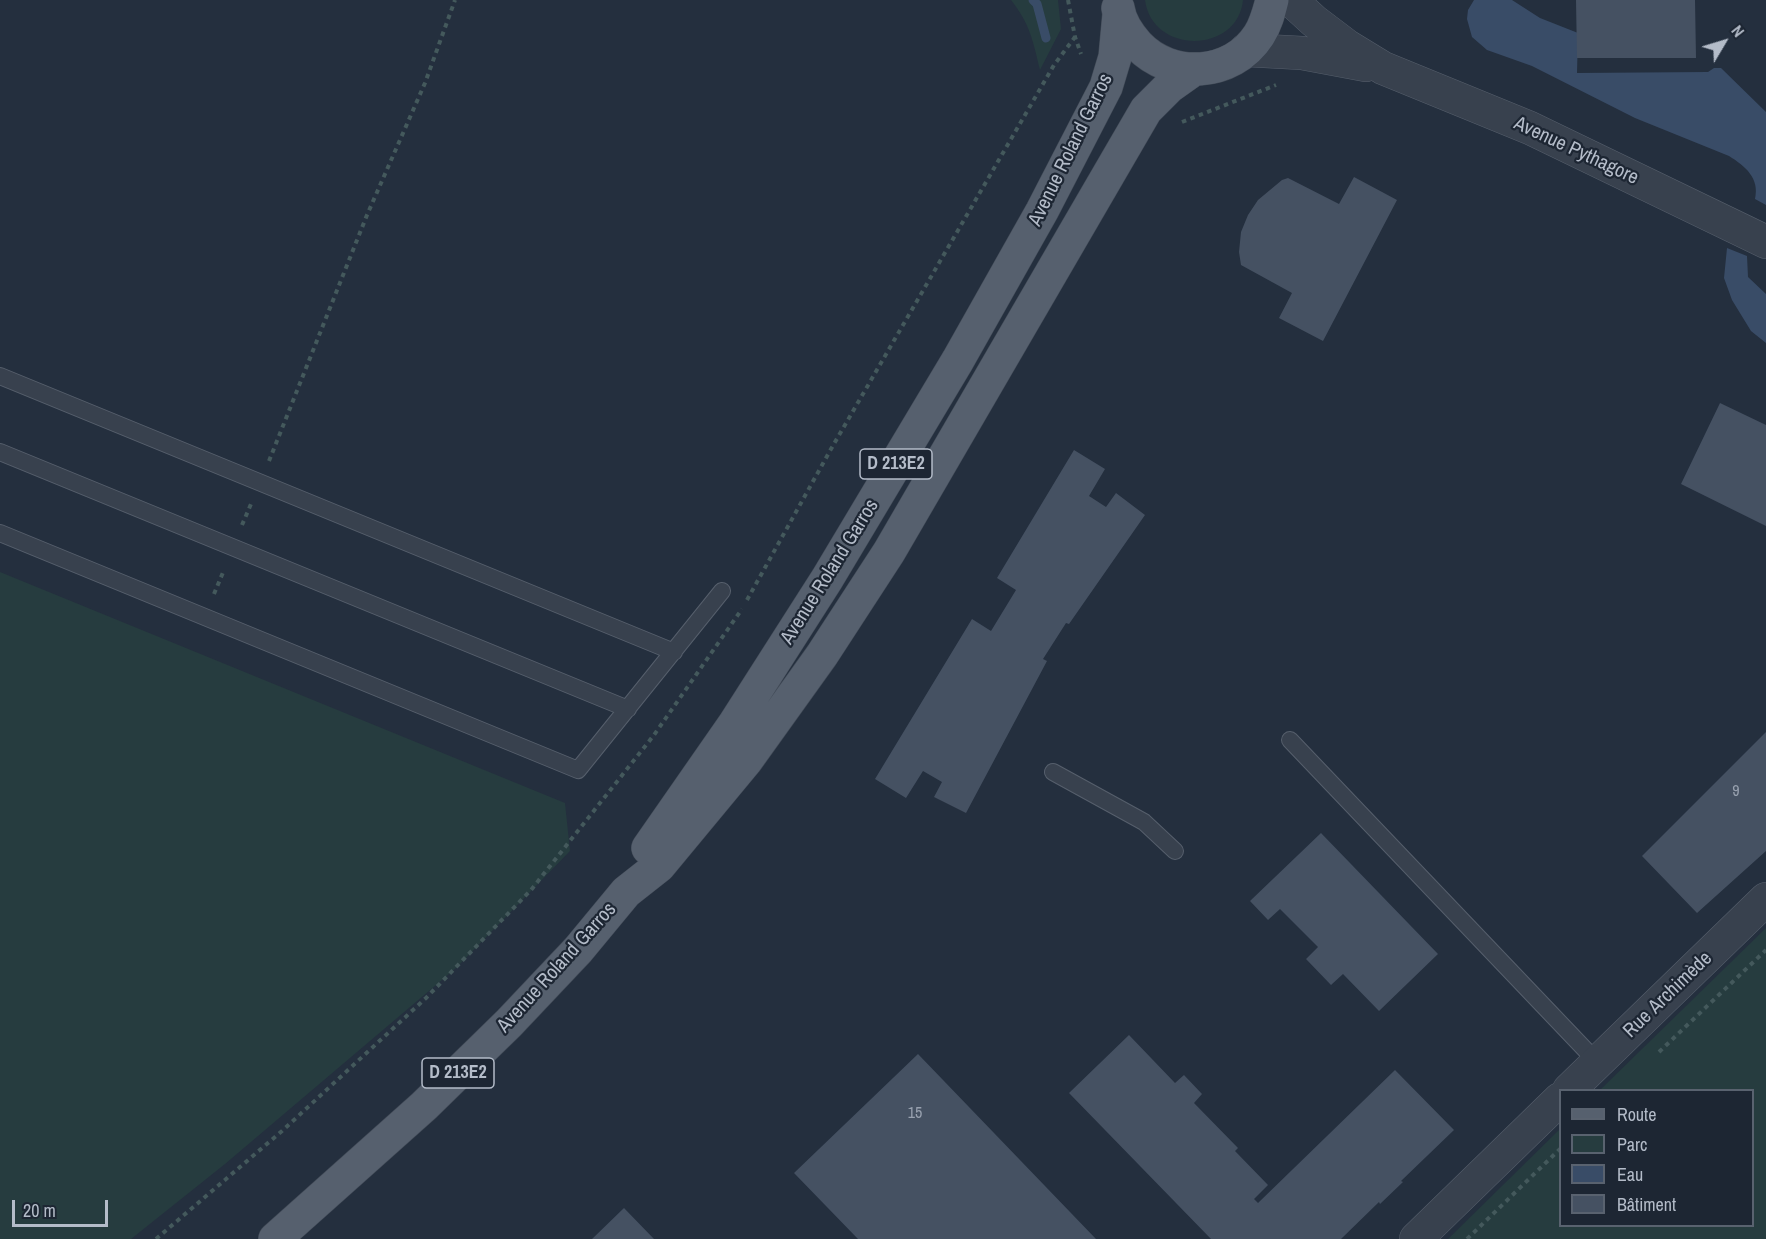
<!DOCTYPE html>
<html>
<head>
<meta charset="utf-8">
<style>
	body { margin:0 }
	#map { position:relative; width:1766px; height:1239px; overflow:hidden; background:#242f3e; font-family:"Archivo Narrow",sans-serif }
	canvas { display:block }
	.legend { position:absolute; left:1559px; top:1089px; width:195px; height:138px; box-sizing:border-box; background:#1d2633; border:2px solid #59626f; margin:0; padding:8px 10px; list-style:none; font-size:18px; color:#b4bcc9 }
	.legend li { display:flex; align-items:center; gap:12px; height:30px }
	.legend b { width:30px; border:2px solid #59626f }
	.north { position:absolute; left:1694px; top:12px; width:60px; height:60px; -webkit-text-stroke:4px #1d2633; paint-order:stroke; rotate:52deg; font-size:16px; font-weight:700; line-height:24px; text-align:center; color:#b4bcc9 }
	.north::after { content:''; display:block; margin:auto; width:21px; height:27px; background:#b4bcc9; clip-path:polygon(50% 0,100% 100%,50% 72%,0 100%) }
	.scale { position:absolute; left:12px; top:1200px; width:96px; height:27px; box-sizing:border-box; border:3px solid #b4bcc9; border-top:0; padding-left:8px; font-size:18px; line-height:21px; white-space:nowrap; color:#b4bcc9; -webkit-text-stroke:4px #1d2633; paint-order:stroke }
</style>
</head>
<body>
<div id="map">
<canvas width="1766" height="1239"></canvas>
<ul class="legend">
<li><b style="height:8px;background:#56606e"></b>Route</li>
<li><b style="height:16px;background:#263c3f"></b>Parc</li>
<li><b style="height:16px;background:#394c67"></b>Eau</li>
<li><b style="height:16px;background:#455162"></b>Bâtiment</li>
</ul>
<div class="north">N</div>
<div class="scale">20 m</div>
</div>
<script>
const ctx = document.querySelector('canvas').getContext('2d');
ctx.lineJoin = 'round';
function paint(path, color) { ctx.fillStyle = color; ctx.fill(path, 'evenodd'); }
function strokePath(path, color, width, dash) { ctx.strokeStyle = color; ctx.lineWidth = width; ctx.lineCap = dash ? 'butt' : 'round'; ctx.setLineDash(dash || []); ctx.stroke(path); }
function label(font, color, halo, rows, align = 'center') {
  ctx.font = font + ' "Archivo Narrow",sans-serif'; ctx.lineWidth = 4.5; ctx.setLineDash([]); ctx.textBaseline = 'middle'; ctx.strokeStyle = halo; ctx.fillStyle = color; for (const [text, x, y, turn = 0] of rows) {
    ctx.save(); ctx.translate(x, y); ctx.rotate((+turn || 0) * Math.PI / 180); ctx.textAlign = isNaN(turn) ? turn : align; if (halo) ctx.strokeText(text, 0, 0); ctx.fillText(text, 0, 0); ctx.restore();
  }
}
paint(new Path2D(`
	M 1011,0 L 1058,0 L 1061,29 L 1040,70 C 1033,41 1030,24 1011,0 Z
	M 1145,0 L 1243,0 C 1238,54 1152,55 1145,0 Z
	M 0,572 L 565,803 L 570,851 L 456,968 L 225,1164 L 131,1239 L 0,1239 Z
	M 1766,928 L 1766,1239 L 1448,1239 L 1560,1129 L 1560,1226 L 1752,1226 L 1752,1090 L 1600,1090 Z`), '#263c3f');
paint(new Path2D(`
	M 1474,0 L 1512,0 L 1540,18 L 1578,33 L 1577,73 L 1708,72 L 1714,68 L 1721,68 L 1766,112 L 1766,205 L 1755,199 C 1760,178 1745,166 1729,156 L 1635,118 L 1532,66 L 1487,50 L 1472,37 L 1467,19 L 1468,10 Z
	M 1727,248 L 1747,256 L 1748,277 L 1766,294 L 1766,343 L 1751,331 L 1732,300 L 1724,278 Z`), '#394c67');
strokePath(new Path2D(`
	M 1033,0 L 1037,4 L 1046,38`), '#394c67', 9);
paint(new Path2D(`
	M 1576,0 L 1695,0 L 1696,58 L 1577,58 Z
	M 1354,177 L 1397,200 L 1323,341 L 1279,318 L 1292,293 L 1241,265 L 1239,252 L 1241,232 L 1248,215 L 1258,200 L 1282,180 L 1288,178 L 1339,204 Z
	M 1720,403 L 1766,425 L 1766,526 L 1681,484 Z
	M 1074,450 L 1105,469 L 1089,496 L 1106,507 L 1116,493 L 1145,515 L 1069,624 L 1066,623 L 1043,659 L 1047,661 L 966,813 L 934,797 L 942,782 L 923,771 L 906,798 L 875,779 L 972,619 L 991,631 L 1016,590 L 997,578 Z
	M 1766,732 L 1766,851 L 1697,913 L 1642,856 Z
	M 1321,833 L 1438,954 L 1379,1011 L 1343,974 L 1331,985 L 1306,959 L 1318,947 L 1280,909 L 1268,920 L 1250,901 Z
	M 1129,1035 L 1175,1083 L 1184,1075 L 1202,1094 L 1194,1103 L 1238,1148 L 1235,1151 L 1268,1185 L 1254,1199 L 1258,1203 L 1395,1070 L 1454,1130 L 1401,1181 L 1403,1182 L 1380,1204 L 1379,1202 L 1341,1239 L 1211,1239 L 1069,1093 Z
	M 918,1054 L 1096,1239 L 858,1239 L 794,1173 Z
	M 624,1208 L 654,1239 L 592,1239 Z`), '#455162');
const lane = new Path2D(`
	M 0,376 L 674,652
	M 0,452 L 628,709
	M 0,533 L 578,770 L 722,591
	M 1290,740 L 1598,1063
	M 1053,772 L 1144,822 L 1175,851`);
const street = new Path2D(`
	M 1291,0 L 1314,21 L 1347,46 L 1383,68 L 1530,128 L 1766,242
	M 1246,50 L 1302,53 L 1366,65
	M 1569,1090 L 1766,899
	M 1416,1239 L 1560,1099`);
const primary = new Path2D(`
	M 1118,8 C 1120,22 1129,35 1138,45 C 1171,80 1232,77 1259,35 C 1266,24 1269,12 1272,0
	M 648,848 L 735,723 L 827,579 L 958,360 L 1042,211 L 1106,87 L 1115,57 L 1119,14
	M 275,1239 L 424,1106 L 509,1023 L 578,950 L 626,892 L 659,866 L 746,761 L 822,655 L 889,552 L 1146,110 L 1169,87 L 1193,70`);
strokePath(lane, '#565f6c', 18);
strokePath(street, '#565f6c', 34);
strokePath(primary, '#414a57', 34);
strokePath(new Path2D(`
	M 1068,0 L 1075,37 L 1081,54
	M 1182,122 L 1276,85
	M 269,461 L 367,215 L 425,83 L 455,0
	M 242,525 L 251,504
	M 214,594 L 224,570
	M 747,600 L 831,449 L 1054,65 L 1075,37
	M 1659,1052 L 1766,950
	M 156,1239 L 282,1131 L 426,998 L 531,890 L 654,735 L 742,609
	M 1467,1239 L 1560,1149`), '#44595c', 4, [4.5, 4.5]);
strokePath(lane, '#38414e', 16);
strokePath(street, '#38414e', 33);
strokePath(primary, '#56606e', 33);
label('16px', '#98a1af', null, [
	["9",1736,792],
	["15",915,1114]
]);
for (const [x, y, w] of [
	[896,464,72],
	[458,1073,72]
]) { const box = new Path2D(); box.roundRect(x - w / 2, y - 15, w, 30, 4.5); ctx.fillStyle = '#1d2633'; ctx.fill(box); strokePath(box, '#b4bcc9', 1.5); }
label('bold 18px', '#b4bcc9', null, [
	["D 213E2",896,464],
	["D 213E2",458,1073]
]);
label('20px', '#b4bcc9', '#1d2633', [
	["Avenue Roland Garros",1071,150,-64],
	["Avenue Pythagore",1576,151,25],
	["Avenue Roland Garros",830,572,-58],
	["Avenue Roland Garros",557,968,-48],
	["Rue Archimède",1668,995,-44]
]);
</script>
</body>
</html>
